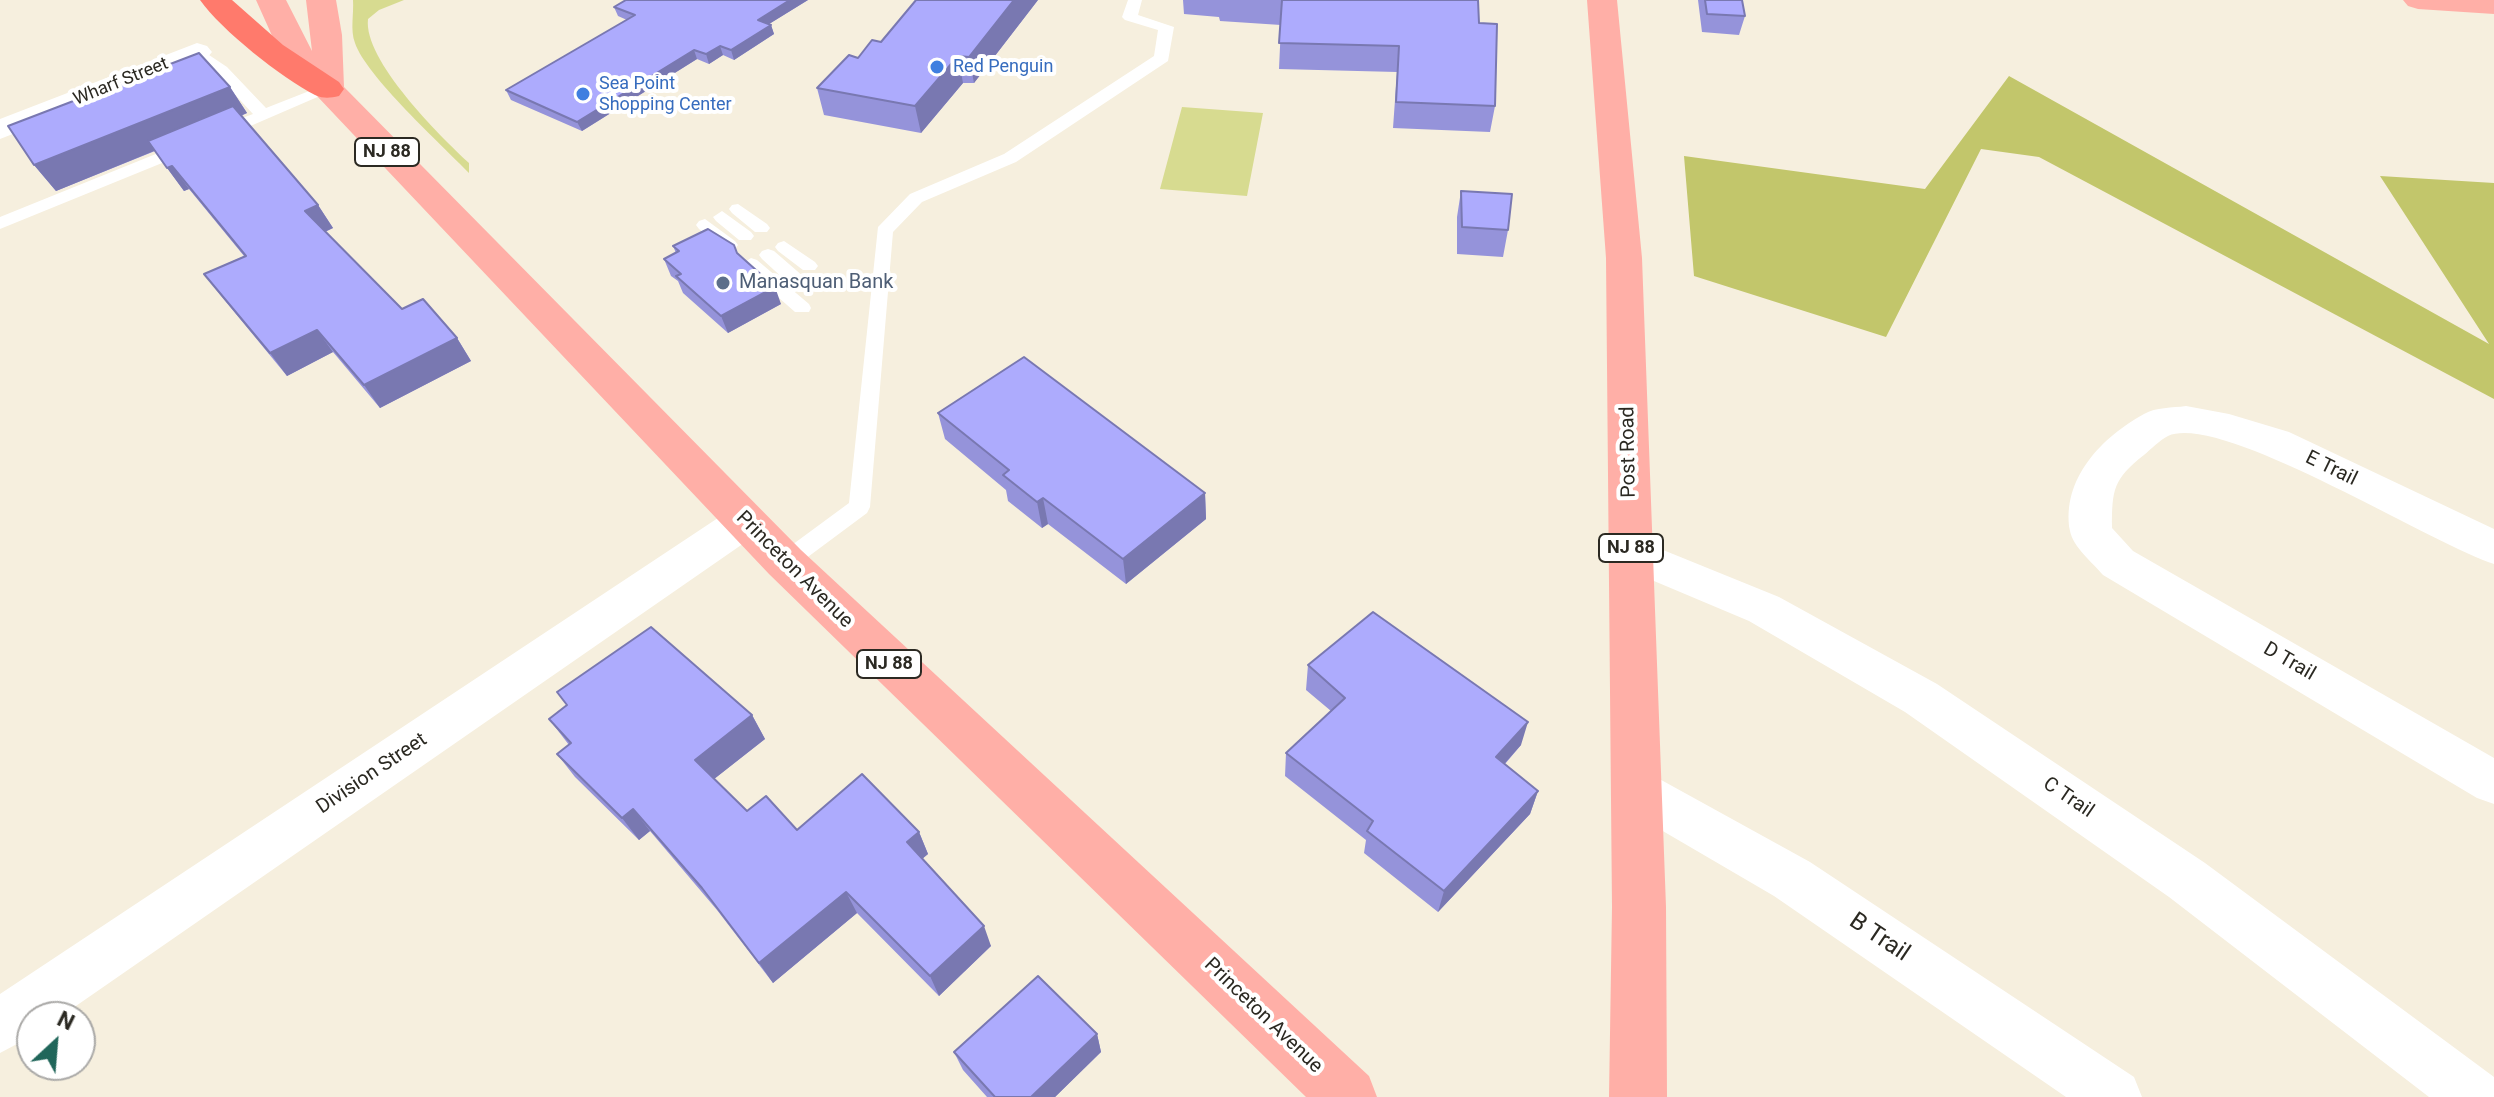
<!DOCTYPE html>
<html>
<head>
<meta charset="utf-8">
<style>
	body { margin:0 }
	#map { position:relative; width:2494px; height:1097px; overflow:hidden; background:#f6efde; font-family:Roboto,sans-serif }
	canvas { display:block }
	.north { position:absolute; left:16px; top:1001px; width:80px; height:80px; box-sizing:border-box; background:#fff; border:2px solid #aaa9a7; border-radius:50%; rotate:26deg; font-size:22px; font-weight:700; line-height:32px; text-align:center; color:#2b2922 }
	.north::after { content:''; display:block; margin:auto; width:28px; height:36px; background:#20665a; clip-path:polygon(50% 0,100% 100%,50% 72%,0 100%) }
</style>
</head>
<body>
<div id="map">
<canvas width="2494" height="1097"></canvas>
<div class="north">N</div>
</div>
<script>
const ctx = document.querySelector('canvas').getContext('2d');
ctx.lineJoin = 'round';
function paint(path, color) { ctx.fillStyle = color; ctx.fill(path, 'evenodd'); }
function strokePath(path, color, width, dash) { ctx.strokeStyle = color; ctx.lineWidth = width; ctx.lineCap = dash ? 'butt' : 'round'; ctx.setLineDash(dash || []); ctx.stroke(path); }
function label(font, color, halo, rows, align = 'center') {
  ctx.font = font + ' Roboto,sans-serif'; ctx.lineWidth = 8; ctx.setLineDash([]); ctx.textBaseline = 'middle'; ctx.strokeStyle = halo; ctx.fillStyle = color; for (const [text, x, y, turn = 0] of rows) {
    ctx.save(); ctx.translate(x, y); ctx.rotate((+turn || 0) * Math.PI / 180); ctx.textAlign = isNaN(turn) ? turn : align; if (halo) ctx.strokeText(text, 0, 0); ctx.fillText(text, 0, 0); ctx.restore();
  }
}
paint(new Path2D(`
	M 353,0 L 404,0 L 379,10 L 368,19 C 363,60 440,136 469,163 L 469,173 C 442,145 366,76 355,43 C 350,30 354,14 353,0 Z
	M 1182,107 L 1263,113 L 1247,196 L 1160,189 Z`), '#d7db90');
paint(new Path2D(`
	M 2009,76 L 2489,344 L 2380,176 L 2494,183 L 2494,399 L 2039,157 L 1981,149 L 1886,337 L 1694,276 L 1684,156 L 1925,189 Z`), '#c2c66b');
paint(new Path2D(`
	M 1128,0 L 1142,0 L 1138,15 L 1174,27 L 1168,61 L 1016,162 L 922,202 L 893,232 L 870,507 L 867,513 L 793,568 L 785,571 L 777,568 L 774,562 L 777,556 L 849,503 L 878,227 L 910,194 L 1004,154 L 1154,56 L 1158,30 L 1125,20 L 1122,17 Z
	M 197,47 L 227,67 L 266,108 L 322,86 L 328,84 L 336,89 L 225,137 L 213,137 L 211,133 L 213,129 L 253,114 L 215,73 L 192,55 L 192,49 Z
	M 188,141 L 196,146 L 194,150 L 0,229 L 0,217 Z
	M 738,204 L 767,224 L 770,228 L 767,232 L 755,232 L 732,213 L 729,209 L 732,205 Z
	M 722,211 L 751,232 L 754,236 L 751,240 L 739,240 L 716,221 L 713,217 Z
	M 705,219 L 735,241 L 738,245 L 735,249 L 723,249 L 699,229 L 696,225 L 699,221 Z
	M 784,241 L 815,262 L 818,266 L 815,270 L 803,270 L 778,251 L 775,247 L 778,243 Z
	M 768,249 L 774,251 L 812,284 L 814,288 L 812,292 L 798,292 L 762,259 L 759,255 L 762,251 Z
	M 751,258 L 757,260 L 809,304 L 811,308 L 809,312 L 795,312 L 745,268 L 742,264 Z`), '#fff');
paint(new Path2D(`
	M 197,43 L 207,46 L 212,52 L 207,58 L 0,139 L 0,119 Z
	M 2186,406 L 2229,414 L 2289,432 L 2494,529 L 2494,564 C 2431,544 2221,412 2168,436 C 2160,440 2151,449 2144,455 C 2113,479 2112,490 2112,528 L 2133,551 L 2494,758 L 2494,804 L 2477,798 L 2103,575 C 2093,563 2073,547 2070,531 C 2061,479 2102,437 2144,414 C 2156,407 2172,408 2186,406 Z
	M 745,505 L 760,510 L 766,521 L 760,532 L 60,1017 L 32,1017 L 32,1036 L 0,1053 L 0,994 L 730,510 Z
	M 1631,537 L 1779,597 L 1937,684 L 2205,863 L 2494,1077 L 2494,1097 L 2429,1097 L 2169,897 L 1905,712 L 1749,621 L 1616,565 L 1610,553 L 1616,541 Z
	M 1637,770 L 1654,776 L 1810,862 L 2134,1077 L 2142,1097 L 2066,1097 L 1774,896 L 1620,806 L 1613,791 L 1620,776 Z`), '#fff');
paint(new Path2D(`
	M 256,0 L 286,0 L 312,51 L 306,0 L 336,0 L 342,35 L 344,87 L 801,550 L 1369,1076 L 1377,1097 L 1306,1097 L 769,574 L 317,96 L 278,49 Z
	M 1587,0 L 1617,0 L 1642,258 L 1666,907 L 1667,1097 L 1609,1097 L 1612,907 L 1606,258 Z
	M 2403,0 L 2494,0 L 2494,14 L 2418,9 L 2408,6 Z`), '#ffafa7');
paint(new Path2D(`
	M 200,0 L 232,0 L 283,45 L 339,82 L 344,89 L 339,96 C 330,98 324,99 315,95 C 282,78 221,30 200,0 Z`), '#ff7a6c');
paint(new Path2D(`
	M 626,0 L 808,0 L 769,24 L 771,25 L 774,34 L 734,60 L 723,55 L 709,64 L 697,59 L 582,131 L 511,100 L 506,90 L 627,20 L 618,16 L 614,7 Z
	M 1038,0 L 974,83 L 963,83 L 921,133 L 824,115 L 817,88 L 881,42 Z
	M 1183,0 L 1478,0 L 1479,23 L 1495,106 L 1490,132 L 1393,128 L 1397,72 L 1279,69 L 1281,25 L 1220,21 L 1219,17 L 1184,14 Z
	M 1698,0 L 1742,0 L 1745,16 L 1739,35 L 1702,32 Z
	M 230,87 L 247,113 L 241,116 L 318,205 L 333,228 L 325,232 L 402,309 L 457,338 L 471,361 L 380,408 L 333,352 L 287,376 L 222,297 L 204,274 L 244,256 L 189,189 L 184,191 L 155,151 L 56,191 L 34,165 Z
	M 1461,191 L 1508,230 L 1503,257 L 1457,254 L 1457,217 Z
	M 673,246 L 738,254 L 781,304 L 728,333 L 683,293 L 678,281 L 671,276 L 664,259 L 676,253 Z
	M 938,413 L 1205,493 L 1206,519 L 1126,584 L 1048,524 L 1042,528 L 1008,501 L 1006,490 L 945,439 Z
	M 1308,665 L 1521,745 L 1505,764 L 1538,791 L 1530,814 L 1438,912 L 1364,853 L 1366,840 L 1285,776 L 1286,753 L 1331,711 L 1306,690 Z
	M 557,692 L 752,715 L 765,739 L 714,779 L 747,811 L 797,830 L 919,832 L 928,854 L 922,859 L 991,946 L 939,996 L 857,913 L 773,983 L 717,910 L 650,831 L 639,840 L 575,777 L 557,754 L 569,745 L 549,719 L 567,705 Z
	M 1097,1034 L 1101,1052 L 1055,1097 L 987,1097 L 963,1070 L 954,1052 Z`), '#9593da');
paint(new Path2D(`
	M 790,0 L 808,0 L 761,29 L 758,20 Z
	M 1014,0 L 1038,0 L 974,83 L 969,57 Z
	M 771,25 L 774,34 L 734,60 L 731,50 Z
	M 720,46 L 723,55 L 709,64 L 706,54 Z
	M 694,50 L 697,59 L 582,131 L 577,122 Z
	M 958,56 L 963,83 L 921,133 L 915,106 Z
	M 230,87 L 247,113 L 56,191 L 34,165 Z
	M 172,166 L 189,189 L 184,191 L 167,168 Z
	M 318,205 L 333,228 L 320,234 L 305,211 Z
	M 775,287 L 781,304 L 728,333 L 721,316 Z
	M 317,330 L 333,352 L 287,376 L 270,353 Z
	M 457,338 L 471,361 L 380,408 L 364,385 Z
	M 1205,493 L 1206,519 L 1126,584 L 1123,559 Z
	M 1043,498 L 1048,524 L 1042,528 L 1037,502 Z
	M 752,715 L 765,739 L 709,783 L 695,760 Z
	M 1528,722 L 1521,745 L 1490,780 L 1496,757 Z
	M 1538,791 L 1530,814 L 1438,912 L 1444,891 Z
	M 633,809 L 650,831 L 639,840 L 622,818 Z
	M 919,832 L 928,854 L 916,864 L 907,842 Z
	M 846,892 L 857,913 L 773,983 L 759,963 Z
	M 984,926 L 991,946 L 939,996 L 930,976 Z
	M 1097,1034 L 1101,1052 L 1055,1097 L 1031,1097 Z`), '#7978b1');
const building = new Path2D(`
	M 626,0 L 790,0 L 758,20 L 771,25 L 731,50 L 720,46 L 706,54 L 694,50 L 577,122 L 506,90 L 635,15 L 614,7 Z
	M 916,0 L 1014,0 L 969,57 L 958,56 L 915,106 L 817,88 L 849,55 L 858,58 L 872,40 L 881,42 Z
	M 1282,0 L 1478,0 L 1479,23 L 1497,24 L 1495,106 L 1396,102 L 1399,46 L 1279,43 Z
	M 1705,0 L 1742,0 L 1745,16 L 1707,14 Z
	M 199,53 L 230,87 L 34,165 L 8,126 Z
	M 233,106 L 318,205 L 305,211 L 402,309 L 423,299 L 457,338 L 364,385 L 317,330 L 270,353 L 204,274 L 246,256 L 172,166 L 167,168 L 148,141 Z
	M 1461,191 L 1512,194 L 1508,230 L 1462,227 Z
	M 708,229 L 734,245 L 737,253 L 775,287 L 721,316 L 676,276 L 681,274 L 664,259 L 679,251 L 673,246 Z
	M 1024,357 L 1205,493 L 1123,559 L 1043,498 L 1037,502 L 1003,475 L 1009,470 L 938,413 Z
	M 1373,612 L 1528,722 L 1496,757 L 1538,791 L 1444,891 L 1367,831 L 1373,821 L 1286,753 L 1345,698 L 1308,665 Z
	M 651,627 L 752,715 L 695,760 L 747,811 L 766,796 L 797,830 L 862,774 L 919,832 L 907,842 L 984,926 L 930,976 L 846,892 L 759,963 L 702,888 L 633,809 L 622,818 L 557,754 L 571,743 L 549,719 L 567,705 L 557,692 Z
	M 1038,976 L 1097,1034 L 1031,1097 L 995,1097 L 954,1052 Z`);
paint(building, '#adabfd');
strokePath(building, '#7978b1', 2);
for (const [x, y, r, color] of [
	[937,67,8,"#3f7fe0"],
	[583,94,8,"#3f7fe0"],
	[723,283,8,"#5c6f8a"]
]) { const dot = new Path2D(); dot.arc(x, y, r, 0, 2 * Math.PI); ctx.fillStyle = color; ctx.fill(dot); strokePath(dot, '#fff', 3); }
label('18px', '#366cbe', '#fff', [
	["Red Penguin",953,67],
	["Sea Point",599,84],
	["Shopping Center",599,105]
], 'left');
label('18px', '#2b2922', '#fff', [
	["Wharf Street",121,82,-22]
]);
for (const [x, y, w] of [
	[387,152,64],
	[1631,548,64],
	[889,664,64]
]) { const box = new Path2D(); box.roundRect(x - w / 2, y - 14, w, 28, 6); ctx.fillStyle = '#fff'; ctx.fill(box); strokePath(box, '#2b2922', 2); }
label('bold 18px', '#2b2922', null, [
	["NJ 88",387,152],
	["NJ 88",1631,548],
	["NJ 88",889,664]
]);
label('20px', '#4e5e75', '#fff', [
	["Manasquan Bank",739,283]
], 'left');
label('20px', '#2b2922', '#fff', [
	["Post Road",1629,452,-91],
	["E Trail",2331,469,26],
	["Princeton Avenue",794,570,45],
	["D Trail",2289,662,30],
	["Division Street",372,774,-34],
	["C Trail",2068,798,34],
	["Princeton Avenue",1263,1016,44]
]);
label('24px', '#2b2922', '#fff', [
	["B Trail",1879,938,34]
]);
</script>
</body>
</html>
